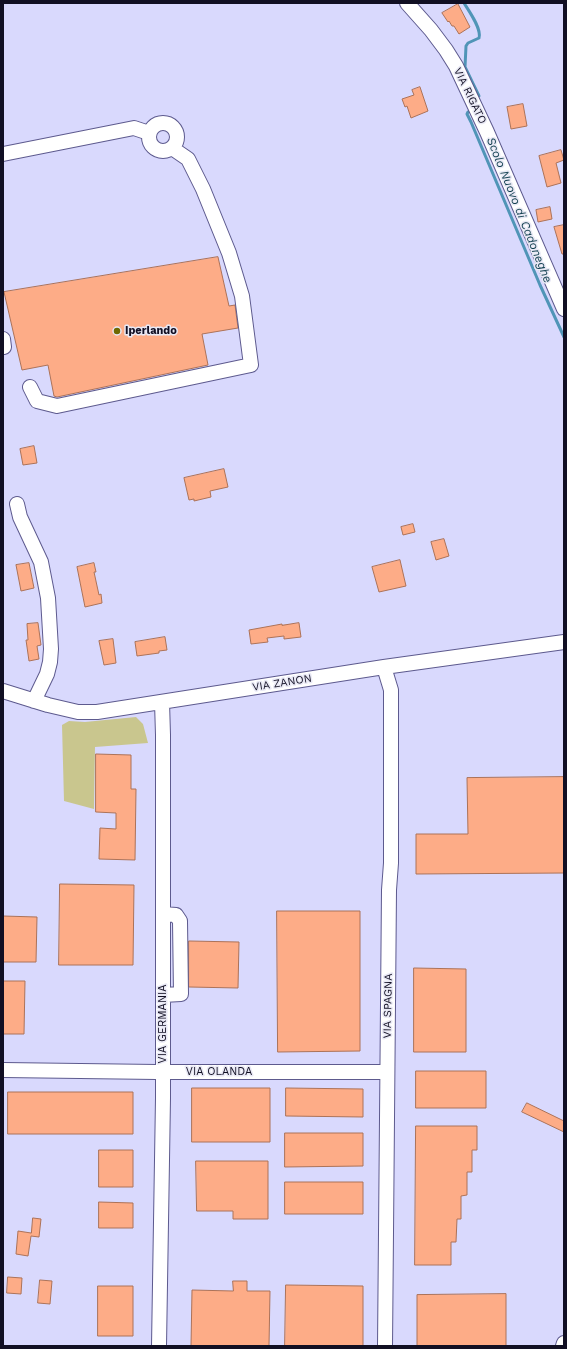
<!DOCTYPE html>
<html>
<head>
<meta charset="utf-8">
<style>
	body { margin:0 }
	#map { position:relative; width:567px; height:1349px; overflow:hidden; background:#d9d9fd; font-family:"Work Sans",sans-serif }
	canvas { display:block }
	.frame { position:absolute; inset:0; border:4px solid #110f23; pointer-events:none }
</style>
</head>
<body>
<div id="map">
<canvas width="567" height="1349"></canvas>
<div class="frame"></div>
</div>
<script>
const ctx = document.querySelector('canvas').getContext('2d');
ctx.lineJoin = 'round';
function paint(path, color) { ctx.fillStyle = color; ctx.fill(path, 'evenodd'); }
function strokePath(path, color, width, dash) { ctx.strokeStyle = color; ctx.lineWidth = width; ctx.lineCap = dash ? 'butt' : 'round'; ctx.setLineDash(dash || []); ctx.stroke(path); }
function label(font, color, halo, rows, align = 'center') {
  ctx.font = font + ' "Work Sans",sans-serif'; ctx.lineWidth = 3; ctx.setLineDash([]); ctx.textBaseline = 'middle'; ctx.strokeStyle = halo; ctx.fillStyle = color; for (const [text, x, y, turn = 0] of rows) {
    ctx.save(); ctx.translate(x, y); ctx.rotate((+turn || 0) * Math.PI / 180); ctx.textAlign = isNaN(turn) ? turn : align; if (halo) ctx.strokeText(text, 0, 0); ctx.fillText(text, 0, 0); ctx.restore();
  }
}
paint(new Path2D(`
	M 136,717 L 143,724 L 148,743 L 95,747 L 94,809 L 64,801 L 62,725 L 69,721 L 85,722 Z`), '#c9c68e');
strokePath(new Path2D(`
	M 464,3 C 469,11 482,29 479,38 L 468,43 L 466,46 L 465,67 L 479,96
	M 468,112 L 467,114 L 471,122 L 540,285 L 564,337`), '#5095b7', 3);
const building = new Path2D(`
	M 458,4 L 470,27 L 459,34 L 454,26 L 452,26 L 449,21 L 448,22 L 442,13 Z
	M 420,87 L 428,111 L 411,118 L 407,106 L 405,107 L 402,99 L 414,95 L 412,90 Z
	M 523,104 L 527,126 L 511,129 L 507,107 Z
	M 561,150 L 564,160 L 556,163 L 561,183 L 547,187 L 539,156 Z
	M 550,207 L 552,219 L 538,222 L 536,210 Z
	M 564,225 L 564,254 L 562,254 L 554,227 Z
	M 218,257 L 229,306 L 235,305 L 238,328 L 202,334 L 208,365 L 57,397 L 54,396 L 48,365 L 22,370 L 4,292 Z
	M 34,446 L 37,463 L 23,465 L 20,449 Z
	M 224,469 L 228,487 L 210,491 L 211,497 L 194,501 L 194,499 L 189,500 L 184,478 Z
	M 413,524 L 415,532 L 403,535 L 401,527 Z
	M 444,539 L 449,556 L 436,560 L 431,542 Z
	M 400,560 L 406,586 L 379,592 L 372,567 Z
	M 29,563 L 34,588 L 21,591 L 16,565 Z
	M 94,563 L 96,572 L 94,572 L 99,595 L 101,594 L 102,603 L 85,607 L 77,567 Z
	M 38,623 L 41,645 L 37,646 L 39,659 L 29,661 L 26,640 L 28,640 L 27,624 Z
	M 299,623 L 301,637 L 284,639 L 284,636 L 267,638 L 268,642 L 251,644 L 249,630 L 282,624 L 282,625 Z
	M 165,637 L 167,650 L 159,651 L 159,653 L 137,656 L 135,642 Z
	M 113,639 L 116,663 L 104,665 L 99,641 Z
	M 96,754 L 131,755 L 131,789 L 136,789 L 135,860 L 99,859 L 100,828 L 116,829 L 116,813 L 96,812 Z
	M 564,777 L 564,873 L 416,874 L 416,834 L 468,834 L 467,778 Z
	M 60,884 L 134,885 L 133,965 L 59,965 Z
	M 277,911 L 360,911 L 360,1051 L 278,1052 Z
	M 3,916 L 37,917 L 36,962 L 3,962 Z
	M 189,941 L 239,942 L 238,988 L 189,987 Z
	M 414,968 L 466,969 L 466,1052 L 414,1052 Z
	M 3,981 L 25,981 L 24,1034 L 3,1034 Z
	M 416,1071 L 486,1071 L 486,1108 L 416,1108 Z
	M 192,1088 L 270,1088 L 270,1142 L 192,1142 Z
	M 286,1088 L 363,1089 L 363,1117 L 286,1116 Z
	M 8,1092 L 133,1092 L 133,1134 L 8,1134 Z
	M 527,1103 L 564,1121 L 564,1132 L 522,1112 Z
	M 416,1126 L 477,1126 L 477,1150 L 472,1150 L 472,1172 L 467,1172 L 467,1195 L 461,1196 L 461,1219 L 457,1219 L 456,1242 L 451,1242 L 451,1265 L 415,1265 Z
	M 285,1133 L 363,1133 L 363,1166 L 285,1167 Z
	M 99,1150 L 133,1150 L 133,1187 L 99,1187 Z
	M 196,1161 L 268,1161 L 268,1219 L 233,1219 L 233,1211 L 197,1211 Z
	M 285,1182 L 363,1182 L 363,1214 L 285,1214 Z
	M 99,1202 L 133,1203 L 133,1228 L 99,1228 Z
	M 33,1218 L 41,1219 L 39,1237 L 31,1236 L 28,1256 L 16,1254 L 18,1231 L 31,1233 Z
	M 8,1277 L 22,1278 L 21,1294 L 7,1293 Z
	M 40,1280 L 52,1281 L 50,1304 L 38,1303 Z
	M 233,1281 L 247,1281 L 247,1291 L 270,1291 L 269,1346 L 191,1346 L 192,1290 L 233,1291 Z
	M 286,1285 L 363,1286 L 363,1346 L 285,1346 Z
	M 98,1286 L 133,1286 L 133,1336 L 98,1336 Z
	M 506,1294 L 506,1346 L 417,1346 L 417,1295 Z`);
paint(building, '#fdac87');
strokePath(building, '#ac7258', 1);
const minor = new Path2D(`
	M 407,3 L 431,30 L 446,50 L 456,66 L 487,132 L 564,309
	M149 137a14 14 0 1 1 28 0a14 14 0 1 1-28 0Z
	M 3,154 L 134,128 L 149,133
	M 3,339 L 4,347
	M 30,387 L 37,401 L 57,406 L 251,365 L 242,296 L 229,253 L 203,189 L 188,159 L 172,148
	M 17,504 L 20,517 L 41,562 L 48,598 L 51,649 L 50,662 L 47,674 L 34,701
	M 384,667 L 391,690 L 391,863 L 389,890 L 385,1346
	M 3,691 L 48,705 L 78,712 L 97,712 L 384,667 L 564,642
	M 163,995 L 181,994 L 180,921 L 176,915 L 163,914
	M 3,1070 L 157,1072 L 387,1072
	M 159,1346 L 163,1098 L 163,735 L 162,702
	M 563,1346 L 564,1343`);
strokePath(minor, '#5d5a8e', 16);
strokePath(minor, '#fff', 14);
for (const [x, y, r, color] of [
	[117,331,4,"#6f6902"]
]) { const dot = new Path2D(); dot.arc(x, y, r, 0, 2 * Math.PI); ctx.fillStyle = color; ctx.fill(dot); strokePath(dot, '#e9e9f5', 1.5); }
label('11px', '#110f23', '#e9e9f5', [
	["VIA RIGATO",470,96,64],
	["VIA ZANON",282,683,-9],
	["VIA SPAGNA",388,1006,-89],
	["VIA GERMANIA",163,1024,-90],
	["VIA OLANDA",219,1072]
]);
label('bold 11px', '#110f23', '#e9e9f5', [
	["Iperlando",125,331]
], 'left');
label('italic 12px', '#113f4f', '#e9e9f5', [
	["Scolo Nuovo di Cadoneghe",519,210,68]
]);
</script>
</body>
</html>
